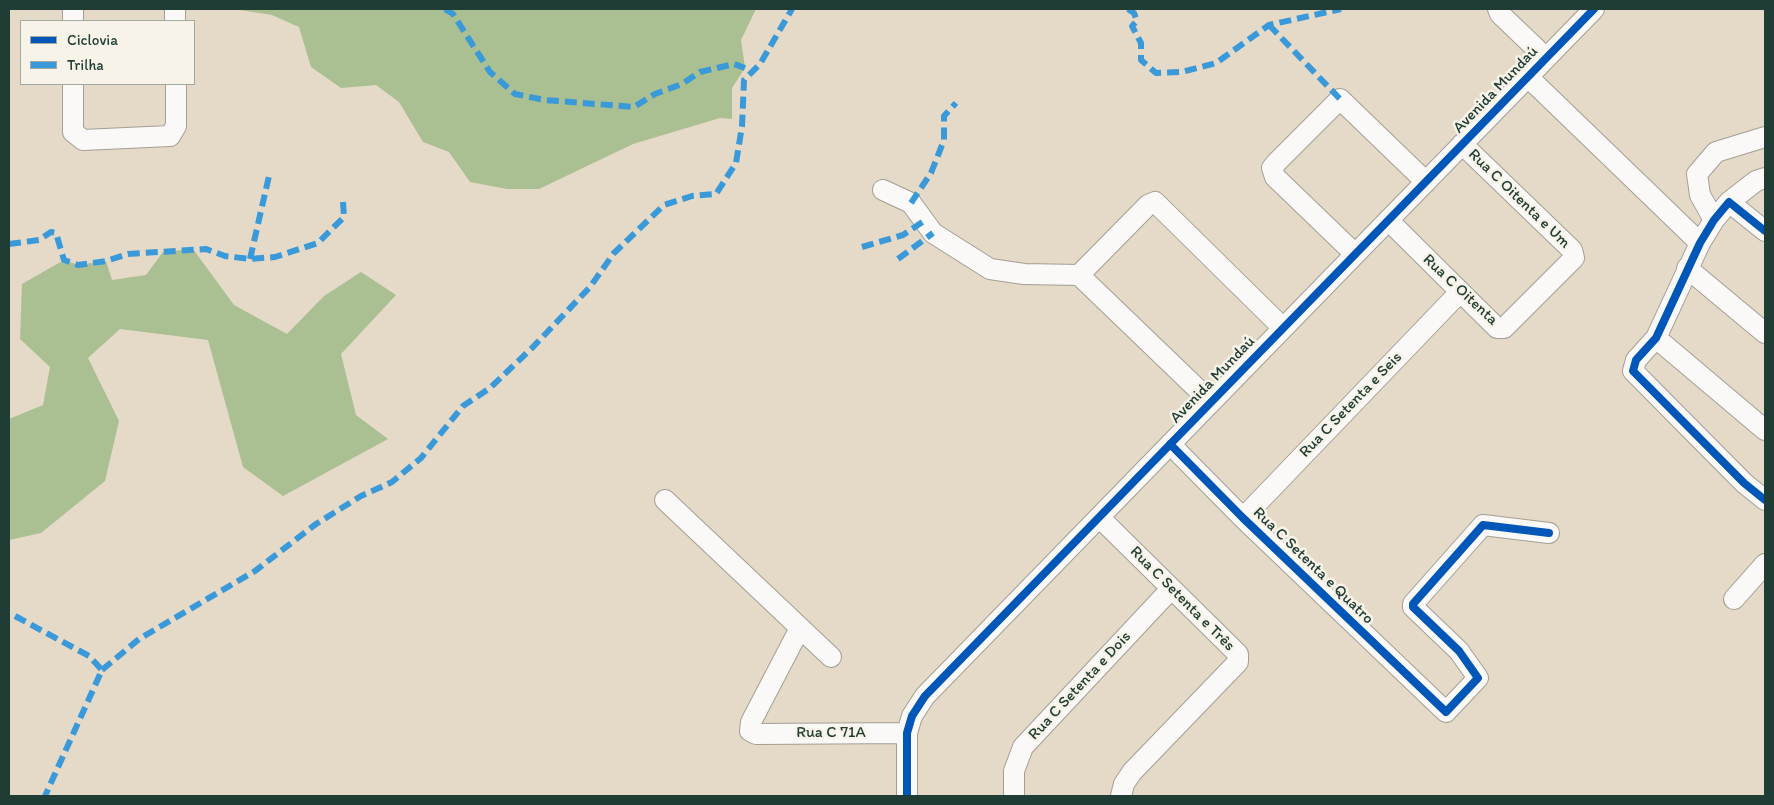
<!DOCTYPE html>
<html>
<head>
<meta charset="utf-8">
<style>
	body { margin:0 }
	#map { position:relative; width:1774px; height:805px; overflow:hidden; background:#e5d9c8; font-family:Itim,sans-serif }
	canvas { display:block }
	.frame { position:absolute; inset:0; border:10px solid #1f3d34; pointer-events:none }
	.legend { position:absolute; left:20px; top:20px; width:175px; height:65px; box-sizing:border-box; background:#f7f3e8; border:1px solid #a1aaa0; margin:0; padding:6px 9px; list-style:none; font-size:15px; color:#1f3d34 }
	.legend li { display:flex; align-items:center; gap:10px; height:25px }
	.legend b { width:25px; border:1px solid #a1aaa0 }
</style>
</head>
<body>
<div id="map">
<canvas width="1774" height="805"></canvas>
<div class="frame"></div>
<ul class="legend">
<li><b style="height:6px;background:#0057b8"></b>Ciclovia</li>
<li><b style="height:6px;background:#3a99d8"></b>Trilha</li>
</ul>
</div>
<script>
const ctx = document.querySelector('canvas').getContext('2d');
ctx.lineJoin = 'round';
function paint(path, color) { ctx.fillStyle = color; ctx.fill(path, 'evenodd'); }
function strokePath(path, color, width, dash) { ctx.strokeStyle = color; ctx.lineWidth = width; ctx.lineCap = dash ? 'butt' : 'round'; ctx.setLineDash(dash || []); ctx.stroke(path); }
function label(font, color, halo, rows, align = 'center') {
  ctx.font = font + ' Itim,sans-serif'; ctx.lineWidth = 5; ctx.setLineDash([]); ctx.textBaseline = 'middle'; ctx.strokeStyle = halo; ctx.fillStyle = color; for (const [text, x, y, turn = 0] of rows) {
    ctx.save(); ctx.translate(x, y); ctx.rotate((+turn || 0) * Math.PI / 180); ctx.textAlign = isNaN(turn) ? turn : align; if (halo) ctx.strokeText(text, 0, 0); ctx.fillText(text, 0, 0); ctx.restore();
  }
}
paint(new Path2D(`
	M 234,9 L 756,9 L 741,40 L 745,68 L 732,88 L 732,119 L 720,118 L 633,144 L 539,189 L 507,189 L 470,182 L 449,152 L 423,142 L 399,102 L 376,85 L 341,88 L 311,67 L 299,27 L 272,15 Z
	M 193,249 L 234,305 L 287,334 L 324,296 L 361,272 L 396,295 L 341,354 L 356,415 L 388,439 L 283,496 L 243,467 L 208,340 L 120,329 L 88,358 L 119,421 L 105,481 L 41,533 L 9,540 L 9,419 L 43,405 L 50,367 L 20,339 L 22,284 L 64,260 L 78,265 L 106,261 L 112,280 L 146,275 L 163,252 Z`), '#aabf92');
const minor = new Path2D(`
	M 73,9 L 73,21
	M 175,9 L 175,21
	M 1498,9 L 1500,14 L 1546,58
	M 1528,77 L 1700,243
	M 73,84 L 73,132 L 83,140 L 170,136 L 176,126 L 176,84
	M 883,190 L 911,203 L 933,233 L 990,269 L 1024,274 L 1079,275
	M 1729,202 L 1756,181 L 1765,178
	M 1388,220 L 1497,328 L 1504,328 L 1574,258 L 1572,250 L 1462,144
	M 1714,220 L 1700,195 L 1697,174 L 1716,152 L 1765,137
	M 1765,231 L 1729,202 L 1714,220 L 1700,243 L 1656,338 L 1636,360 L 1633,371 L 1744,483 L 1765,500
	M 1355,254 L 1275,177 L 1272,168 L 1276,163 L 1340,99 L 1426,182
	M 1687,268 L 1765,333
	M 1656,338 L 1765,430
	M 1211,402 L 1079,275 L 1148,205 L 1155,202 L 1283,328
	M 1170,444 L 1243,518 L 1446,712 L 1478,678 L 1459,651 L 1413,607 L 1413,604 L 1483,525 L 1549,533
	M 665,500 L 831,657
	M 1099,517 L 1238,654 L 1238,662 L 1132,772 L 1124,784 L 1121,796
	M 1243,518 L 1460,292
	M 1734,599 L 1765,564
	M 800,628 L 751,722 L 750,731 L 756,734 L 907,733
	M 907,796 L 907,733 L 912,716 L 925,696 L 1594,9
	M 1014,796 L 1014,771 L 1023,747 L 1171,589`);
strokePath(minor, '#a29f94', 22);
strokePath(minor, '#fbf9f7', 20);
strokePath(new Path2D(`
	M 445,9 L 453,14 L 490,72 L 515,94 L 545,100 L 634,107 L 655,94 L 682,84 L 700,72 L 734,64 L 745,68
	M 1128,9 L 1134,13 L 1137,21 L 1132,26 L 1141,43 L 1141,60 L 1156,73 L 1182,72 L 1216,63 L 1269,25 L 1341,9
	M 1269,25 L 1340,99
	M 911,203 L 931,173 L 944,140 L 944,116 L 956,103
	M 9,244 L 39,240 L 51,232 L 56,233 L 64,260 L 78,265 L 106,261 L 128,254 L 206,249 L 225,256 L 250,259 L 275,257 L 318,243 L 344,217 L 343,202
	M 862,247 L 903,235 L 924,221
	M 250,259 L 269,176
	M 898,259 L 933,233
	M 15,616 L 89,656 L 102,670 L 45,796
	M 102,670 L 139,639 L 255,571 L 316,524 L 361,496 L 392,482 L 421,458 L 463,406 L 490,388 L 533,347 L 590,287 L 614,253 L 664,205 L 692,196 L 716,194 L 736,163 L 742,126 L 744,80 L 760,64 L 792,9`), '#3a99d8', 6, [12, 6]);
strokePath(new Path2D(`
	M 1765,231 L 1729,202 L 1714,220 L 1700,243 L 1656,338 L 1636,360 L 1633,371 L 1744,483 L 1765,500
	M 1170,444 L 1243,518 L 1446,712 L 1478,678 L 1459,651 L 1413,607 L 1413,604 L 1483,525 L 1549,533
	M 907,796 L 907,733 L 912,716 L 925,696 L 1594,9`), '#0057b8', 8);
label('16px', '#1f3d34', '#f7f3e8', [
	["Avenida Mundaú",1496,90,-46],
	["Rua C Oitenta e Um",1519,199,44],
	["Rua C Oitenta",1460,290,43],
	["Avenida Mundaú",1213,380,-46],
	["Rua C Setenta e Seis",1351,405,-46],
	["Rua C Setenta e Quatro",1313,566,44],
	["Rua C Setenta e Três",1182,599,45],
	["Rua C Setenta e Dois",1080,686,-47],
	["Rua C 71A",831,733]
]);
</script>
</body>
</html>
